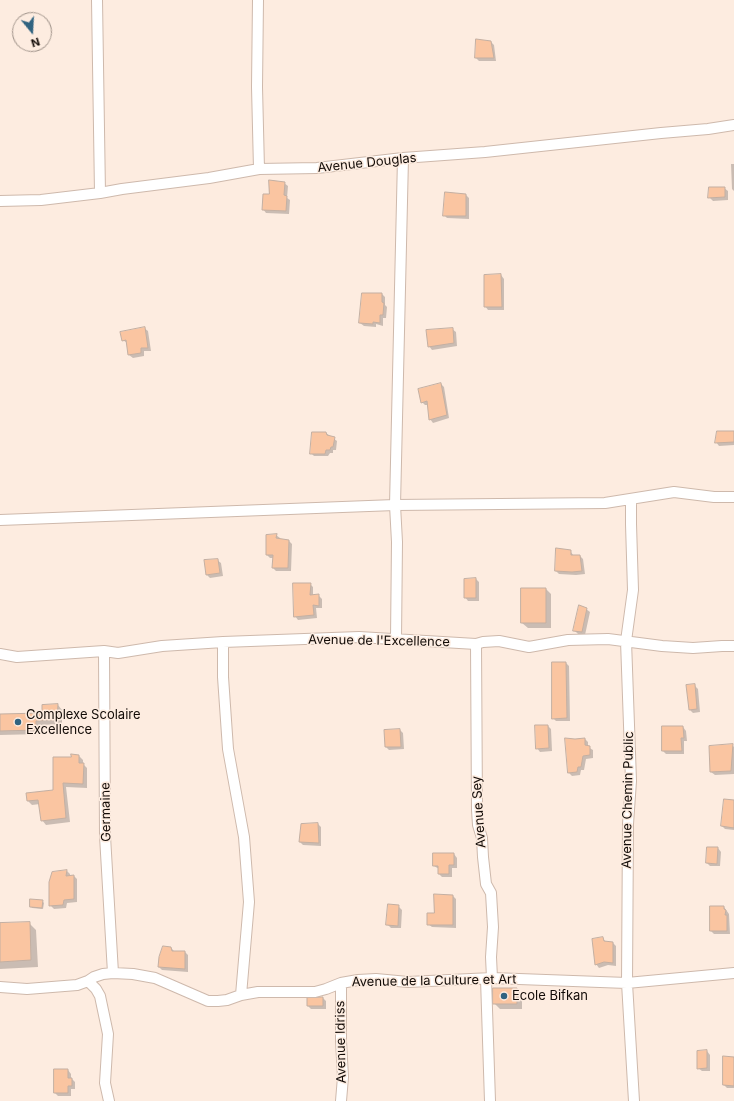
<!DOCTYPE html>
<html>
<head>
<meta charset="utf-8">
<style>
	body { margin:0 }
	#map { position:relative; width:734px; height:1101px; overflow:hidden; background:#fdece0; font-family:Inter,sans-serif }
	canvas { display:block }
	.north { position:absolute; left:12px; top:12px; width:40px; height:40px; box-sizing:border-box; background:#fdece0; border:1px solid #9f9289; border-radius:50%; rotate:162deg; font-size:11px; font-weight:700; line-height:16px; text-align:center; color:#120b07 }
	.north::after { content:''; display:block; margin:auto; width:14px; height:18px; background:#306380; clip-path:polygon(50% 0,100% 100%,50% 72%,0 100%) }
</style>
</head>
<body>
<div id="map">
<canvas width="734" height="1101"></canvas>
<div class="north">N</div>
</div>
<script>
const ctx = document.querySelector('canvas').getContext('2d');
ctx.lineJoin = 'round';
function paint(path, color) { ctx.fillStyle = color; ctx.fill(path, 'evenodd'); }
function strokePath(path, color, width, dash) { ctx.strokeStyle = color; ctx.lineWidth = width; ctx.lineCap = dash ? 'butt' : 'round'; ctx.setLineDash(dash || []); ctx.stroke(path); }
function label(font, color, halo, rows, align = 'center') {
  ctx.font = font + ' Inter,sans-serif'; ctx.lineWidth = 3; ctx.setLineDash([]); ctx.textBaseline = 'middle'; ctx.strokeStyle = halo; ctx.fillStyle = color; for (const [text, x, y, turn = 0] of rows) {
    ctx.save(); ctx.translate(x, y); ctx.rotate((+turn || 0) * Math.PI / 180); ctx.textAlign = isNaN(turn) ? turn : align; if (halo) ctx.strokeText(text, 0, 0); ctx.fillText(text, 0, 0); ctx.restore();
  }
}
paint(new Path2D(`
	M 491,42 L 494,45 L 496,61 L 479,61 L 476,58 Z
	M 731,164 L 734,164 L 734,191 L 732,189 Z
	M 284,183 L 288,186 L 287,198 L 290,200 L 289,214 L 266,213 L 263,209 L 269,195 Z
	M 724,188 L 728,191 L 728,200 L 713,201 L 709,197 Z
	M 466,195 L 469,198 L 469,219 L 447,218 L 444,215 Z
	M 501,275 L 504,279 L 504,310 L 488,310 L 485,306 Z
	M 382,294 L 385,297 L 385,305 L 387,307 L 386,318 L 383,318 L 383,326 L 376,324 L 376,327 L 364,326 L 360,323 Z
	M 144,328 L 148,331 L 151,351 L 144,351 L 144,356 L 133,358 L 129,355 L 127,343 L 123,340 Z
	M 452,329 L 456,332 L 457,346 L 432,350 L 429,346 Z
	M 441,384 L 444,387 L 449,418 L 433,423 L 430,419 L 428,405 L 425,405 L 422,402 Z
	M 734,432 L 734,445 L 719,446 L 716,442 Z
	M 326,433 L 337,441 L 336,450 L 333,450 L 333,453 L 330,453 L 328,456 L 314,456 L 311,453 Z
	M 276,535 L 280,538 L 280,540 L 289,541 L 292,544 L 291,571 L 276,571 L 273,568 L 274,558 L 270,558 L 267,555 Z
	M 570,551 L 574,556 L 580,556 L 583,559 L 585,574 L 576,575 L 559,574 L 556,571 Z
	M 217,560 L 221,563 L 223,576 L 210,578 L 207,575 Z
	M 476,579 L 479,582 L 479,601 L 468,601 L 465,597 Z
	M 310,584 L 313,587 L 313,596 L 318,595 L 322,599 L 322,608 L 316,608 L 317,618 L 298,620 L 295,616 Z
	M 546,589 L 551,594 L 551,628 L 528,628 L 522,623 Z
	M 586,609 L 590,612 L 585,635 L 578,634 L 574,630 Z
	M 566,663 L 569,666 L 570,721 L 556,721 L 553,718 Z
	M 695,686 L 698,689 L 700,712 L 693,713 L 690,710 Z
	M 58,705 L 62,710 L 62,724 L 41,725 L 41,734 L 0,735 L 0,715 L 43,714 Z
	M 548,726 L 551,729 L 552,751 L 540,752 L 537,748 Z
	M 683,727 L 686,731 L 687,741 L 684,741 L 684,754 L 666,754 L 663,751 Z
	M 400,730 L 403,733 L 404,749 L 389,750 L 386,747 Z
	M 585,739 L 588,742 L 588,747 L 593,750 L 593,758 L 586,759 L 584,770 L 581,770 L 580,775 L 572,776 L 568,772 Z
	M 732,745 L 734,747 L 734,774 L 715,775 L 711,772 Z
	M 79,756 L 83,760 L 83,764 L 87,768 L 87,788 L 66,787 L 70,822 L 46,825 L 42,820 L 40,804 L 32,805 L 28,801 L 54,791 Z
	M 734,801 L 734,830 L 725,829 L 722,826 Z
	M 318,824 L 321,827 L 321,846 L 303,845 L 300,842 Z
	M 718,848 L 721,852 L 720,866 L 710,866 L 707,863 Z
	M 454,854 L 457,858 L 457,868 L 452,868 L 452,877 L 442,877 L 439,874 L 439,869 L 434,866 Z
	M 67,871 L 70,874 L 70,876 L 74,876 L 77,879 L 77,902 L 67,903 L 66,908 L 54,909 L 50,905 Z
	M 435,895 L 453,896 L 456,899 L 456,928 L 432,927 L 428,924 L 435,914 Z
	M 42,901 L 44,903 L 43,909 L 32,908 L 31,906 Z
	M 398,906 L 402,910 L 401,928 L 391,928 L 387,924 Z
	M 724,907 L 729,914 L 730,934 L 714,934 L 711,931 Z
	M 29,923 L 36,930 L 38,967 L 0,969 L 0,924 Z
	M 602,938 L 606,942 L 613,943 L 616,946 L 616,966 L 608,965 L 599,968 L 596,964 Z
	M 171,948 L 175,952 L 185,952 L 188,955 L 188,972 L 162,970 L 159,967 Z
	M 517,989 L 522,995 L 522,1009 L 500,1009 L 494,1003 Z
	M 323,998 L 326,1001 L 326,1009 L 311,1009 L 308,1006 L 308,999 Z
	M 707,1051 L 710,1055 L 710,1071 L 702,1071 L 698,1068 Z
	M 734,1058 L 734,1088 L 727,1088 L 724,1085 Z
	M 68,1070 L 71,1074 L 71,1078 L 75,1082 L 75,1089 L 71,1089 L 71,1096 L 58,1096 L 55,1093 Z`), '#0003');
const building = new Path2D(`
	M 476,39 L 491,41 L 494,58 L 475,58 Z
	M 269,180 L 285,182 L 284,195 L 287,196 L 286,211 L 262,210 L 263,194 L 269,194 Z
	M 709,187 L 725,187 L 725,197 L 708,198 Z
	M 445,192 L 466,194 L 466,216 L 443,216 Z
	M 501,274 L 502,307 L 484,307 L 484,275 Z
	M 362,293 L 382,293 L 382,302 L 384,303 L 383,315 L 380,315 L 380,323 L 373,322 L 373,324 L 359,323 Z
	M 145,327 L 148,348 L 141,348 L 141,353 L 128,355 L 126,340 L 122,341 L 120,332 Z
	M 453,328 L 454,343 L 428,347 L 426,330 Z
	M 441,383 L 447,415 L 429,420 L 427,401 L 421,403 L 418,389 Z
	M 717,431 L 734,431 L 734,442 L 715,443 Z
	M 312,432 L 326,432 L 327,435 L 335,437 L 333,447 L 331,447 L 330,450 L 326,450 L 325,454 L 310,454 Z
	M 277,534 L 276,538 L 289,540 L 288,568 L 272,568 L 273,555 L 266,555 L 266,535 Z
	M 556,548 L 571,550 L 571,555 L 580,555 L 582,571 L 572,572 L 555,571 Z
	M 218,559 L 220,573 L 206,575 L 204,560 Z
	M 476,578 L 476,598 L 464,598 L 464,579 Z
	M 293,583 L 311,583 L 310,595 L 319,594 L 319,606 L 313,605 L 314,615 L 294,617 Z
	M 521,588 L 546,588 L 546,623 L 521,623 Z
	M 579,605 L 587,608 L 582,632 L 573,631 Z
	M 552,662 L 566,662 L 567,718 L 552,719 Z
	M 695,684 L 697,709 L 689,710 L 686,685 Z
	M 58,704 L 57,720 L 36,721 L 36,730 L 0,731 L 0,714 L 42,713 L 42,705 Z
	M 535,725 L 548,725 L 549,748 L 536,749 Z
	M 662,726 L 683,726 L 684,738 L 681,738 L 682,751 L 662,751 Z
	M 400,729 L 401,747 L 385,747 L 384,730 Z
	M 565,738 L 575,739 L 585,738 L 585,745 L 590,746 L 590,755 L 583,756 L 581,767 L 578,767 L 577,772 L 568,773 Z
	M 733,744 L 731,771 L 710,772 L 709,746 Z
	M 71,754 L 79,755 L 79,763 L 84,763 L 83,784 L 63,783 L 66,818 L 41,821 L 38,800 L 27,801 L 26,793 L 53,790 L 53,757 L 71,757 Z
	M 724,799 L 734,800 L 734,828 L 721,826 Z
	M 318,823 L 319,843 L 299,842 L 301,824 Z
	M 707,847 L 718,847 L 717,864 L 706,863 Z
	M 433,853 L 454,853 L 454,865 L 449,865 L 449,874 L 438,874 L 438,866 L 433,866 Z
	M 67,870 L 66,876 L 74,875 L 74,899 L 64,900 L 63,905 L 49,906 L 49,882 L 52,872 Z
	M 434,894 L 453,895 L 453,925 L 427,925 L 427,913 L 434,913 Z
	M 30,899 L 43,900 L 42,908 L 30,907 Z
	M 388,904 L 399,905 L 398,926 L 386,925 Z
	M 710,906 L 724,906 L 724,909 L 726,910 L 725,915 L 727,915 L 727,931 L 710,931 Z
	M 30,922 L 31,960 L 0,962 L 0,923 Z
	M 603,937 L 604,941 L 613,942 L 613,963 L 604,962 L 595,965 L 592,939 Z
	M 163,946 L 171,947 L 172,951 L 185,951 L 185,969 L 158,967 L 159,957 Z
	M 493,988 L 517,988 L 517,1004 L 493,1004 Z
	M 322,997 L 323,997 L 323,1006 L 307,1006 L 307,998 Z
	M 707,1050 L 707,1068 L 697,1069 L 697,1051 Z
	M 723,1056 L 734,1057 L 734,1086 L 723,1085 Z
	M 54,1069 L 68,1069 L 68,1078 L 72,1078 L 72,1086 L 68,1086 L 68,1093 L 54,1093 Z`);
paint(building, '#fac5a1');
strokePath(building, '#c3afa2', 1);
const minor = new Path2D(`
	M 97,0 L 100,193
	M 258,0 L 257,87 L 259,169
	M 0,201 L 41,200 L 100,193 L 122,189 L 209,178 L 259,169 L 317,168 L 403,158 L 485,152 L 661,133 L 708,129 L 734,125
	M 631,500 L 631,524 L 633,590 L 626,641 L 631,781 L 628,824 L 627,983 L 634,1101
	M 0,520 L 395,505 L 605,503 L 674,492 L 714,497 L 734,497
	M 396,639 L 397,542 L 395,505 L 403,158
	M 223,642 L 223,677 L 228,749 L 244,837 L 249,902 L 241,995
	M 476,644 L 477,810 L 478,825 L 482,838 L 483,857 L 486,884 L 491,893 L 493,927 L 491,957 L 492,978
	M 104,651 L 105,836 L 113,973
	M 0,654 L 17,657 L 104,651 L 118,653 L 162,646 L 223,642 L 359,637 L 476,644 L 483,642 L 499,641 L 529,647 L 568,640 L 608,639 L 662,646 L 693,648 L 722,646 L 734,646
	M 486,979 L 490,1101
	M 88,981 L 96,989 L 100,996 L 108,1034 L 105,1083 L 109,1101
	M 341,983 L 341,1041 L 343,1077 L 341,1101
	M 0,987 L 27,989 L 77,985 L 88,981 L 94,977 L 103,974 L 113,973 L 133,974 L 155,978 L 208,1001 L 218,1001 L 227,1000 L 241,995 L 258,992 L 315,992 L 326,989 L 341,983 L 358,980 L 376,979 L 408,982 L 492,978 L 627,983 L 734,973`);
strokePath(minor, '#ceb9ac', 12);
strokePath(minor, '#fff', 10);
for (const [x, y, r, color] of [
	[18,722,4,"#306380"],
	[504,996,4,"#306380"]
]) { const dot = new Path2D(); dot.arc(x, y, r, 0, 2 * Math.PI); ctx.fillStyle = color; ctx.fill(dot); strokePath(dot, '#fdece0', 1.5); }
label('13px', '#120b07', '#fdece0', [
	["Avenue Douglas",367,163,-6],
	["Avenue de l'Excellence",379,641,1],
	["Avenue Chemin Public",628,800,-89],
	["Germaine",106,812,-91],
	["Avenue Sey",479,812,-94],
	["Avenue de la Culture et Art",434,981,-1],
	["Avenue Idriss",341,1042,-91]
]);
label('13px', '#120b07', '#fdece0', [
	["Complexe Scolaire",26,715],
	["Excellence",26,730],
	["Ecole Bifkan",512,996]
], 'left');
</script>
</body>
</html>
